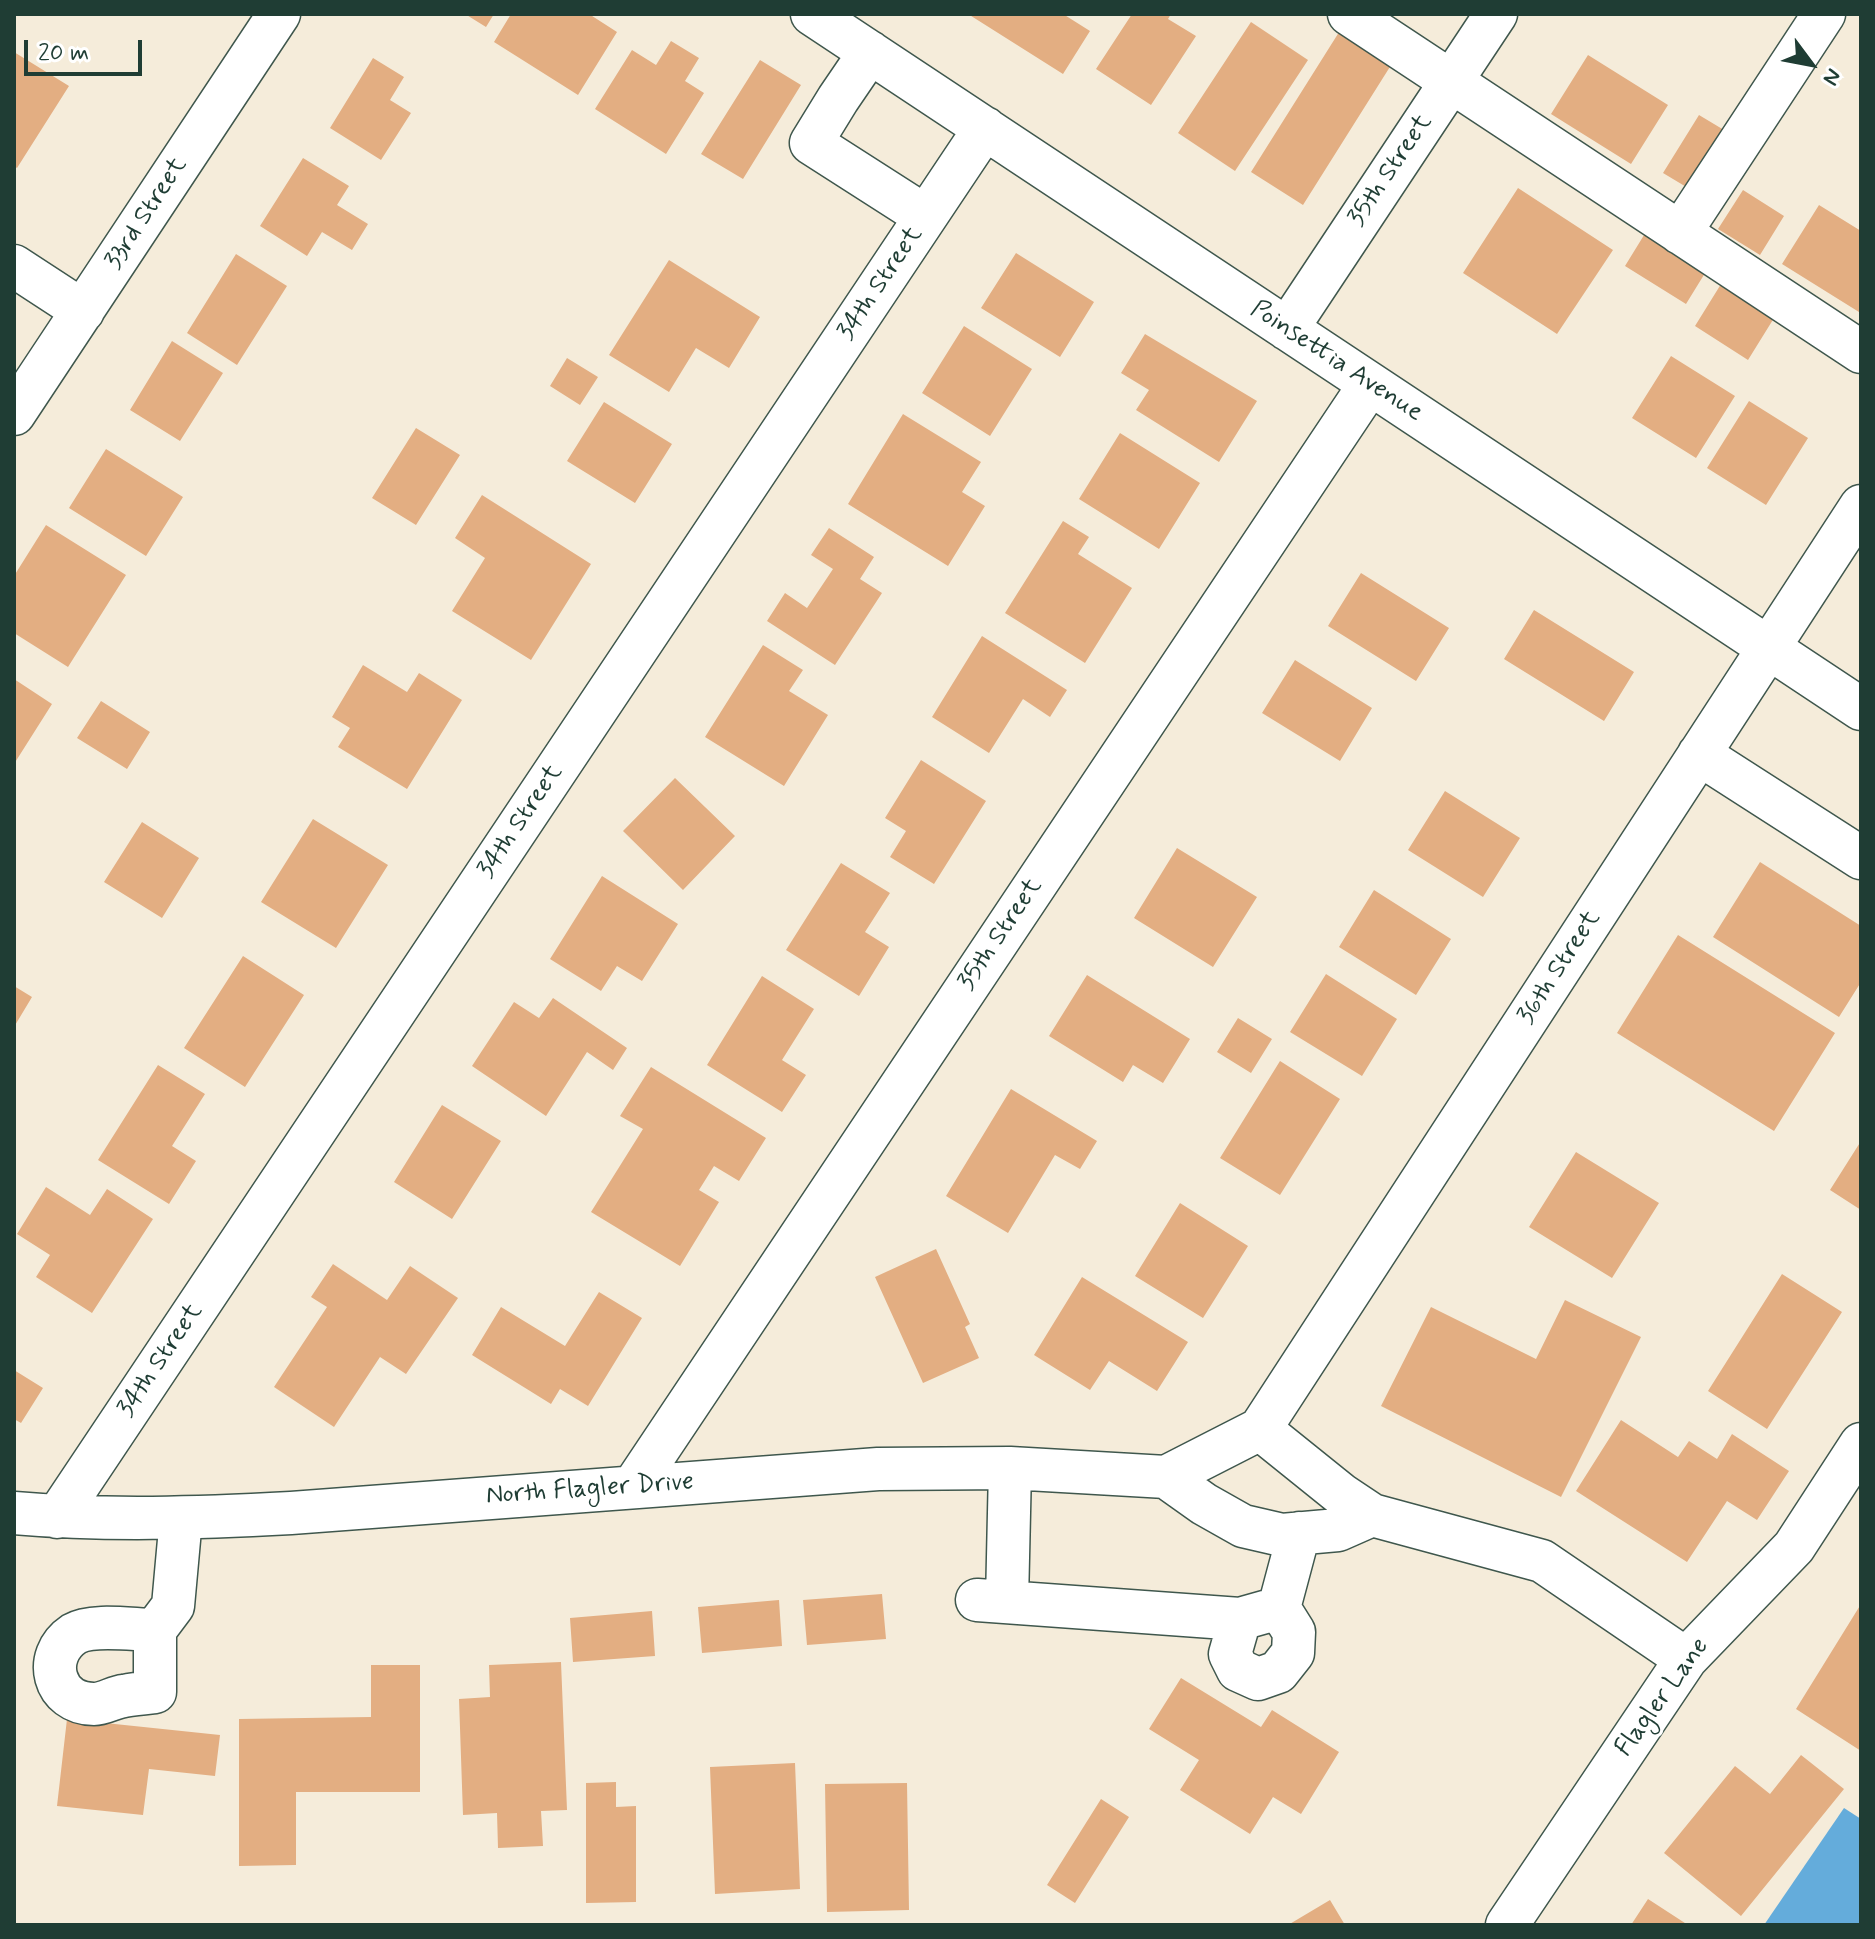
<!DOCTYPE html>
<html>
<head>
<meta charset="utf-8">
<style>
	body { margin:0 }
	#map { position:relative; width:1875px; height:1939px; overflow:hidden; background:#f5ecda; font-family:Mynerve,sans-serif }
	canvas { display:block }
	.frame { position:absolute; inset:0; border:16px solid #1f3d34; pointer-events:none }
	.north { position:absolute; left:1771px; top:24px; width:80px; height:80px; -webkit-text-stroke:6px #fff; paint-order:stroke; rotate:122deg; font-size:22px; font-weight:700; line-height:32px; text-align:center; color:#1f3d34 }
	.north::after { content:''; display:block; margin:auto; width:28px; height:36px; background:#1f3d34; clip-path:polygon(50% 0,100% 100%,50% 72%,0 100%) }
	.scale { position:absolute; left:24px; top:40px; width:118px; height:36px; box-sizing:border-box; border:4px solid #1f3d34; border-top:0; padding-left:10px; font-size:24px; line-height:28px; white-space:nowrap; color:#1f3d34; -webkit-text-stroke:6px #fff; paint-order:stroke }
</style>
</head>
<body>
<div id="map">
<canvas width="1875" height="1939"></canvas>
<div class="frame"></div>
<div class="north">N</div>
<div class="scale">20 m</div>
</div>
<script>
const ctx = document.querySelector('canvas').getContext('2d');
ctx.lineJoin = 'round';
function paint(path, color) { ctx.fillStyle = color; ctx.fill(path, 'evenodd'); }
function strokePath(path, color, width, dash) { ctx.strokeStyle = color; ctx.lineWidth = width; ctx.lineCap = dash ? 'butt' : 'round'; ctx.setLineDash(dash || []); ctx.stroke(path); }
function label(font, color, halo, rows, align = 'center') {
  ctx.font = font + ' Mynerve,sans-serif'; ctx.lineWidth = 6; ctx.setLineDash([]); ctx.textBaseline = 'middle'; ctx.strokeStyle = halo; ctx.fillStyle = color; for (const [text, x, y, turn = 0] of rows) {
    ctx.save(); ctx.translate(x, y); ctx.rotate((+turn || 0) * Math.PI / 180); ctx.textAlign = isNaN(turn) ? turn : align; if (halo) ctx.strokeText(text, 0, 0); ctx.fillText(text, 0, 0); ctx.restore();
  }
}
paint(new Path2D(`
	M 1844,1808 L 1861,1819 L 1860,1925 L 1764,1925 Z`), '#64acdb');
paint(new Path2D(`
	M 465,14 L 494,14 L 486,27 Z
	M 511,14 L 589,14 L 617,32 L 578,95 L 494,42 Z
	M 968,14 L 1063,14 L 1090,31 L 1063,74 Z
	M 1132,14 L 1171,14 L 1168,19 L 1196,36 L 1151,105 L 1096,69 Z
	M 1251,22 L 1308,60 L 1235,171 L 1178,133 Z
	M 1341,29 L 1393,62 L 1303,205 L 1251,172 Z
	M 671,41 L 699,58 L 685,81 L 704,93 L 666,154 L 595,109 L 632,50 L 656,65 Z
	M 14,52 L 69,86 L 17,168 L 14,166 Z
	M 1588,55 L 1668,105 L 1631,164 L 1551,114 Z
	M 373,58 L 404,77 L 390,100 L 411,113 L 381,160 L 330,128 Z
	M 760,60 L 801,85 L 743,179 L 701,154 Z
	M 1699,115 L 1734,136 L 1698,194 L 1663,173 Z
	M 303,158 L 349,186 L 337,205 L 368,224 L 352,250 L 322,232 L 307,256 L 260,226 Z
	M 1518,188 L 1613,250 L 1557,334 L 1463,273 Z
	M 1743,190 L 1784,216 L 1760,255 L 1718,229 Z
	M 1819,205 L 1861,231 L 1861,309 L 1859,312 L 1782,264 Z
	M 1649,227 L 1710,265 L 1686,304 L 1625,266 Z
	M 1016,253 L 1094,302 L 1060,357 L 981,308 Z
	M 236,254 L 287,286 L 237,365 L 187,333 Z
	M 669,260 L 760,317 L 729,368 L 696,348 L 669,392 L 609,355 Z
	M 1726,276 L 1779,310 L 1748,360 L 1695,326 Z
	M 964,326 L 1032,369 L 990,436 L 922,393 Z
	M 1145,334 L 1257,401 L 1219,462 L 1136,410 L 1149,390 L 1121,373 Z
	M 172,341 L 223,373 L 180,441 L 130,410 Z
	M 1671,356 L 1735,396 L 1696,458 L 1632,418 Z
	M 567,358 L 598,377 L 580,405 L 550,386 Z
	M 1749,401 L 1808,438 L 1766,505 L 1707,468 Z
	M 604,402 L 672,444 L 635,503 L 567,461 Z
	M 903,414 L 981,462 L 962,492 L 985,506 L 948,566 L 848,504 Z
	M 416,428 L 460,455 L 416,525 L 372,498 Z
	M 1120,433 L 1200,483 L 1159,549 L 1079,499 Z
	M 106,449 L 183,497 L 146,556 L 69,508 Z
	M 482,495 L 591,564 L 531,660 L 452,611 L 485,558 L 455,538 Z
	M 1063,521 L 1089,537 L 1078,554 L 1132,588 L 1085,663 L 1005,613 Z
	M 46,525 L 126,575 L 68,667 L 14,633 L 14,576 Z
	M 829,528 L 874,557 L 860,579 L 882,593 L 835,665 L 767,621 L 785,593 L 807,608 L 833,569 L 811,555 Z
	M 1361,573 L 1449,628 L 1416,681 L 1328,626 Z
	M 1534,610 L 1634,672 L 1604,721 L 1504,659 Z
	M 982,636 L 1067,690 L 1050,717 L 1023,699 L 989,753 L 932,717 Z
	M 763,645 L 803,670 L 789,691 L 828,715 L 784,786 L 705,737 Z
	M 1295,660 L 1372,708 L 1340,761 L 1262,713 Z
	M 363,665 L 407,692 L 419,673 L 462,700 L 407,789 L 338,747 L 350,728 L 332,717 Z
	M 14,679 L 52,704 L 14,764 Z
	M 101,701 L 150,732 L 127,769 L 77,738 Z
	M 921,760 L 986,801 L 934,884 L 890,857 L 906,831 L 885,818 Z
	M 675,778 L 735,836 L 683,890 L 623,831 Z
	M 1445,791 L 1520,838 L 1483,897 L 1408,850 Z
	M 313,819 L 388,865 L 336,948 L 261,902 Z
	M 142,822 L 199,858 L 162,918 L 104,882 Z
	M 1177,848 L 1257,897 L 1213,967 L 1134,918 Z
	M 1760,862 L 1861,926 L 1861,982 L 1839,1017 L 1713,937 Z
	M 841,863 L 890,893 L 865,932 L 889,947 L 859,996 L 786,950 Z
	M 602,876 L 678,924 L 642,981 L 617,966 L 601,991 L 550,959 Z
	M 1374,890 L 1451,939 L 1416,995 L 1339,947 Z
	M 1678,935 L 1835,1033 L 1774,1131 L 1617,1033 Z
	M 243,956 L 304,995 L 245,1087 L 184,1048 Z
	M 1326,974 L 1397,1019 L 1362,1076 L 1290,1032 Z
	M 1087,975 L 1190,1039 L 1163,1083 L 1133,1065 L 1123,1082 L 1049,1036 Z
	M 762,976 L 814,1009 L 782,1060 L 806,1075 L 782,1112 L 707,1065 Z
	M 14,986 L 32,997 L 14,1027 Z
	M 553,998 L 627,1048 L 613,1070 L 587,1052 L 546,1116 L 472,1066 L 514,1002 L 539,1018 Z
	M 1238,1018 L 1272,1039 L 1251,1073 L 1217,1052 Z
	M 1280,1061 L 1340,1099 L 1280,1195 L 1220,1158 Z
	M 158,1065 L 205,1094 L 172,1146 L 196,1161 L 169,1204 L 98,1160 Z
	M 651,1067 L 766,1138 L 739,1181 L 714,1166 L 699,1190 L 719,1202 L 680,1266 L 591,1212 L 643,1129 L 620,1116 Z
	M 1011,1089 L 1097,1141 L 1080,1169 L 1055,1155 L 1008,1233 L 946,1196 Z
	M 442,1105 L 501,1141 L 452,1219 L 394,1182 Z
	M 1861,1141 L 1861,1210 L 1830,1190 Z
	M 1576,1152 L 1659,1203 L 1612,1278 L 1529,1227 Z
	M 46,1187 L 90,1215 L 107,1189 L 153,1219 L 92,1313 L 36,1277 L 50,1255 L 17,1234 Z
	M 1180,1203 L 1248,1246 L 1203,1318 L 1135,1276 Z
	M 936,1249 L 970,1324 L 965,1327 L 979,1358 L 923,1383 L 875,1277 Z
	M 333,1264 L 387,1300 L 410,1266 L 458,1298 L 406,1374 L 380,1357 L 334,1427 L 274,1387 L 327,1307 L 311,1297 Z
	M 1782,1274 L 1842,1312 L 1767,1429 L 1708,1391 Z
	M 1082,1277 L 1188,1342 L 1157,1391 L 1109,1361 L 1090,1390 L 1034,1355 Z
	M 599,1292 L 642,1318 L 588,1406 L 560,1389 L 551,1404 L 472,1355 L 501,1307 L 565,1346 Z
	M 1565,1300 L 1641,1337 L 1561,1497 L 1381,1406 L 1431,1307 L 1536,1359 Z
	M 14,1370 L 43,1388 L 21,1423 L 14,1419 Z
	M 1621,1420 L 1678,1457 L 1689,1441 L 1717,1459 L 1732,1434 L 1789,1471 L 1757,1520 L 1727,1501 L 1687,1562 L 1576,1491 Z
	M 882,1594 L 886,1639 L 807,1645 L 803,1600 Z
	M 779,1600 L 782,1646 L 702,1653 L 698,1607 Z
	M 1861,1604 L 1861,1751 L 1796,1709 Z
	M 652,1611 L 655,1656 L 573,1662 L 570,1618 Z
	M 561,1662 L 567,1810 L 541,1811 L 543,1846 L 498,1848 L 497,1813 L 463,1815 L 459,1699 L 490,1697 L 489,1665 Z
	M 371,1665 L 420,1665 L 420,1792 L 296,1792 L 296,1865 L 239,1866 L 239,1719 L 371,1717 Z
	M 1181,1678 L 1261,1727 L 1272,1710 L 1339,1752 L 1301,1814 L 1273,1797 L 1250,1834 L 1180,1790 L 1199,1760 L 1149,1729 Z
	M 67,1719 L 220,1735 L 215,1776 L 149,1769 L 143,1815 L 57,1806 Z
	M 1801,1755 L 1844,1789 L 1741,1916 L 1664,1853 L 1735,1766 L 1770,1794 Z
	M 795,1763 L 800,1889 L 715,1894 L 710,1767 Z
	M 616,1782 L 616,1807 L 636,1806 L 636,1902 L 586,1903 L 586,1783 Z
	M 907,1783 L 909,1910 L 827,1912 L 825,1784 Z
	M 1101,1799 L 1129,1817 L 1075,1903 L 1047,1885 Z
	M 1648,1899 L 1688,1925 L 1631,1925 Z
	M 1330,1900 L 1345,1925 L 1288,1925 Z`), '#e3ae82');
const minor = new Path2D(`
	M 812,14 L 1861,709
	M 1349,14 L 1861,352
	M 870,52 L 838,99 L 811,143 L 925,216
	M 1680,233 L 1824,14
	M 14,266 L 83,311
	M 1287,329 L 1496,14
	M 14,414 L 279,14
	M 1699,754 L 1861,858
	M 1260,1429 L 1342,1495 L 1372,1515 L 1542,1561 L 1686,1659
	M 1166,1477 L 1204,1504 L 1243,1526 L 1282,1535 L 1338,1530 L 1372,1515
	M 633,1487 L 1370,384
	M 14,1513 C 106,1521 199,1518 291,1513 L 878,1469 L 1010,1468 L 1166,1477 L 1260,1429 L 1861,506
	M 57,1517 L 985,128
	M 977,1600 L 1240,1619 L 1279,1608 L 1299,1533
	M 1007,1602 L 1010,1468
	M 1240,1619 L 1230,1654 L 1238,1670 L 1258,1679 L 1278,1672 L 1293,1653 L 1294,1632 L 1279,1608
	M 155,1630 L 155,1692 C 145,1693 134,1694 124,1696 C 114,1697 104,1704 94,1704 C 53,1704 41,1656 74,1634 C 92,1623 134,1630 155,1630 L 173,1606 L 181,1518
	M 1507,1925 L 1686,1659 L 1794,1547 L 1861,1444`);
strokePath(minor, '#3f574d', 45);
strokePath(minor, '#fff', 42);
label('26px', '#1f3d34', '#fff', [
	["35th Street",1391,171,-56],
	["33rd Street",147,214,-57],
	["34th Street",881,284,-56],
	["Poinsettia Avenue",1336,362,33],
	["34th Street",521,822,-56],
	["35th Street",1001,935,-56],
	["36th Street",1560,968,-57],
	["34th Street",161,1361,-56],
	["North Flagler Drive",590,1490,-4],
	["Flagler Lane",1663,1698,-54]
]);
</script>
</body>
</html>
